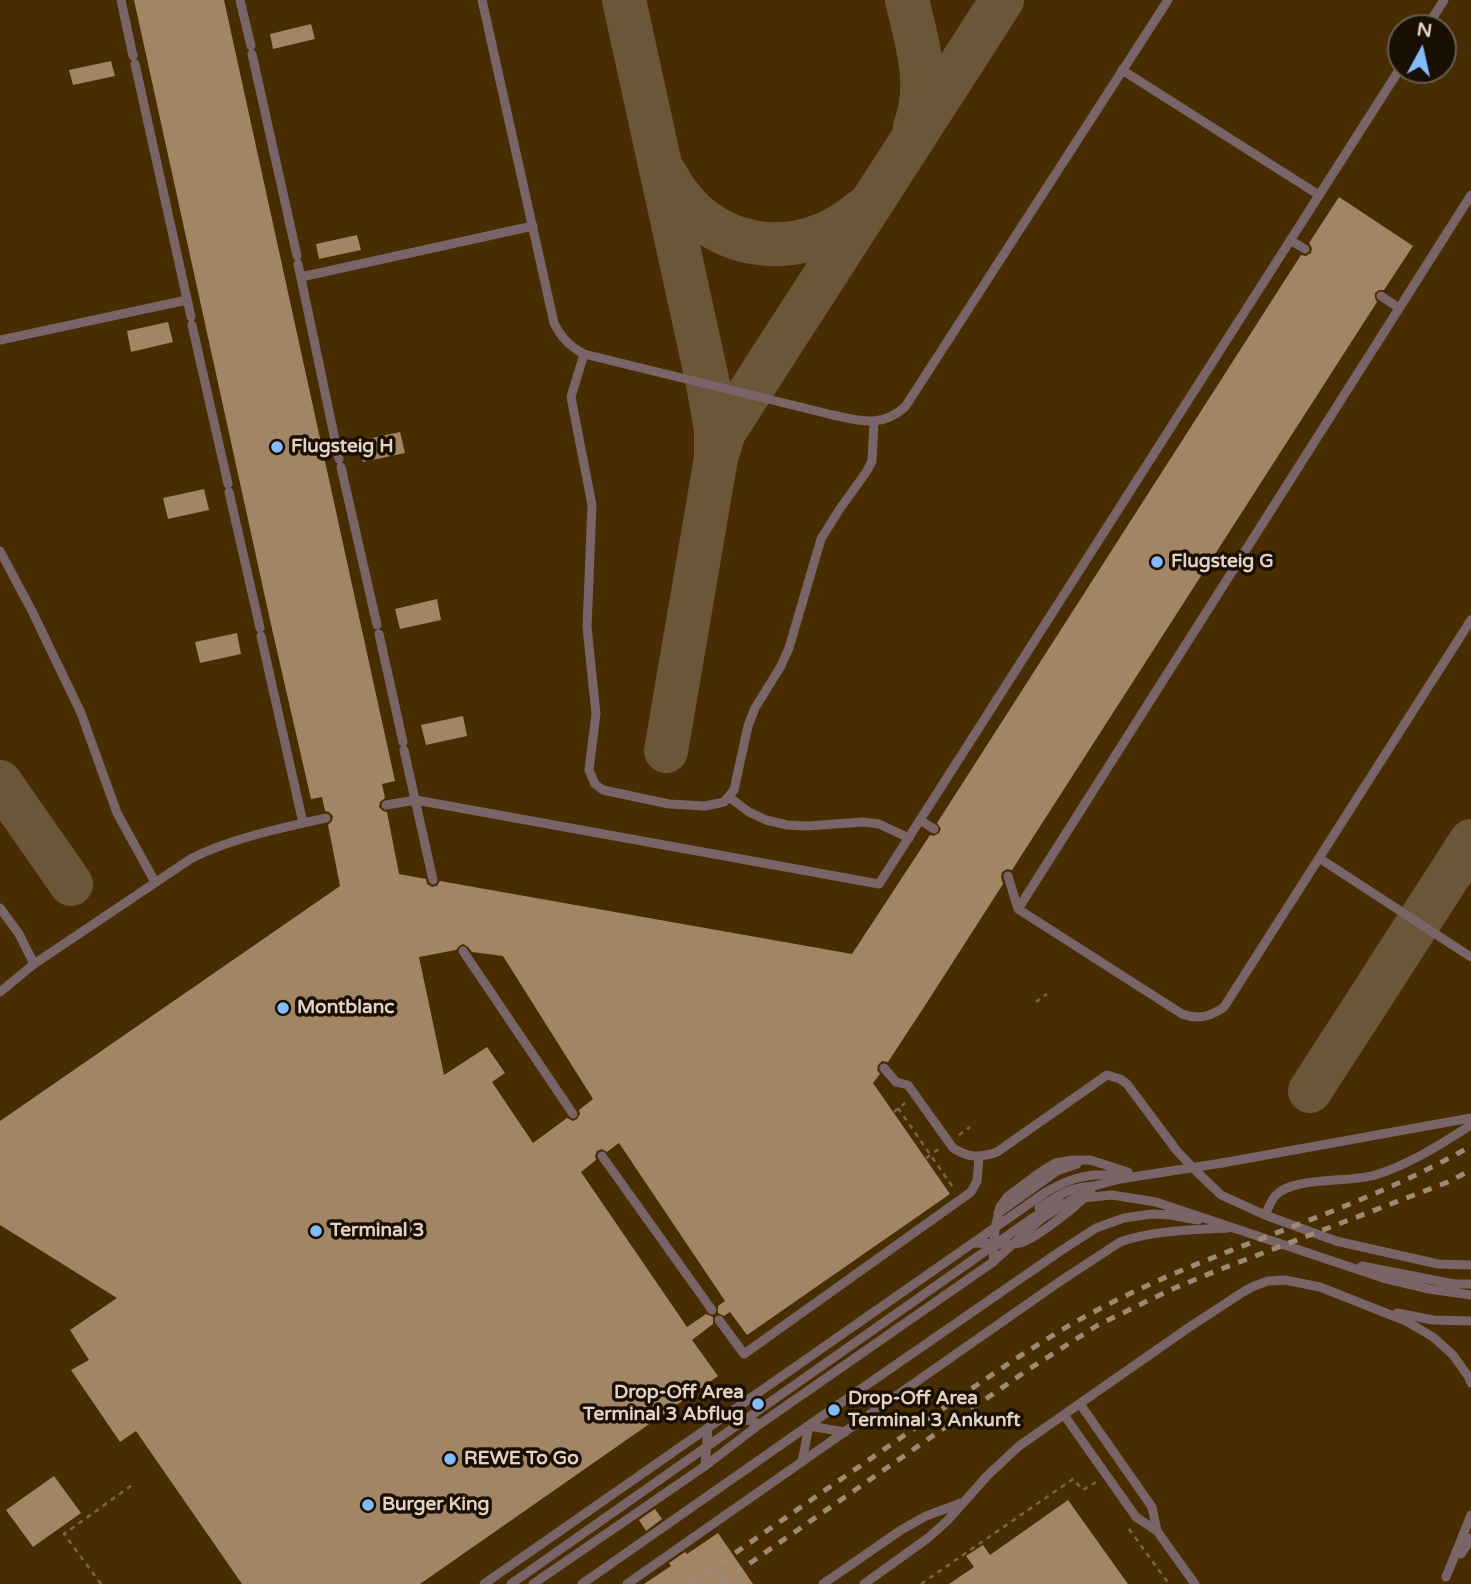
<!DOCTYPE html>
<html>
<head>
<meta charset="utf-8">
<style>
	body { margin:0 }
	#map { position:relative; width:1471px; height:1584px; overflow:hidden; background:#3a2303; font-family:"Varela Round",sans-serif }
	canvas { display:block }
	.north { position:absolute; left:1387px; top:14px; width:70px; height:70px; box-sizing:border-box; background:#190f04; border:2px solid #695d50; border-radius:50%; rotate:8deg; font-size:19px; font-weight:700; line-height:28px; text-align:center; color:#e1d2c1 }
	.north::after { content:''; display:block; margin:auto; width:24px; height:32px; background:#82bcfa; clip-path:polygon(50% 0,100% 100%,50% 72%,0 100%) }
</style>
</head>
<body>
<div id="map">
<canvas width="1471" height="1584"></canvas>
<div class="north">N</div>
</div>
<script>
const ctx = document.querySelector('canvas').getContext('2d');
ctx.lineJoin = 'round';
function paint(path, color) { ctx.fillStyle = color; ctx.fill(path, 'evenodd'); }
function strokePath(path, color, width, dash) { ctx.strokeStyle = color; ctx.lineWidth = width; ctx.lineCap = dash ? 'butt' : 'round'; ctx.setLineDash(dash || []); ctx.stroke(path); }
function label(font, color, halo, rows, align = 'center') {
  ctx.font = font + ' "Varela Round",sans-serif'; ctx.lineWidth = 7; ctx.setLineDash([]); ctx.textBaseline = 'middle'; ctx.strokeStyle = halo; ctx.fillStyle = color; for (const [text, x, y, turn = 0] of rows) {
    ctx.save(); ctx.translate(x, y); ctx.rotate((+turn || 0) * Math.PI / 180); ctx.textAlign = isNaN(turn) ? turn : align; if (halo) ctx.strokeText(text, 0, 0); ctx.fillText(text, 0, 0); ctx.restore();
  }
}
paint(new Path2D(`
	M 0,0 L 1471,0 L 1471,1584 L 0,1584 ZM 1401,28 L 1443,28 L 1443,70 L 1401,70 Z`), '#482c02');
strokePath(new Path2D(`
	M 624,0 L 708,384 L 716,429 L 716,457
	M 907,0 C 917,42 931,85 915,127
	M 666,175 C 706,253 799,266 864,209
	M 666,751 L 716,458 L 724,432 L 1002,0
	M 0,782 L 71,884
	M 1310,1091 L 1471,841`), '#6b563a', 44);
paint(new Path2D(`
	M 134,0 L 224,0 L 395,781 L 382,784 L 385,798 L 380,802 L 379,807 L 383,811 L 387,812 L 399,874 L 426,879 L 427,884 L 432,887 L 437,886 L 440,881 L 852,954 L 930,835 L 934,836 L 939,833 L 941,829 L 937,823 L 1301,255 L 1306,256 L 1311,253 L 1312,248 L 1309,243 L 1339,197 L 1413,246 L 1384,290 L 1379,290 L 1375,293 L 1375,298 L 1377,302 L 1012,870 L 1007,869 L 1002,872 L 1001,877 L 1003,884 L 926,1004 L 888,1062 L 882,1061 L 878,1065 L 877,1070 L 880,1074 L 873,1083 L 950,1194 L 747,1335 L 730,1312 L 724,1316 L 718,1313 L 718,1306 L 725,1301 L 619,1143 L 607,1152 L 602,1149 L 597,1151 L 595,1156 L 596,1160 L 581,1172 L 687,1327 L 706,1314 L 713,1317 L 713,1324 L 692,1340 L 718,1376 L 420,1584 L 242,1584 L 136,1431 L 120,1442 L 71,1370 L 89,1360 L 70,1330 L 117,1298 L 0,1225 L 0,1121 L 340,886 L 328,825 L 332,821 L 333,816 L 329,812 L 325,811 L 322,797 L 311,799 L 272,629 ZM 463,944 L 468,947 L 472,952 L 503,956 L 593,1099 L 579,1110 L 580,1114 L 577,1119 L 573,1121 L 567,1118 L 533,1143 L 492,1082 L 505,1073 L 487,1047 L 444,1075 L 419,957 L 456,950 L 459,946 Z
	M 311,24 L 315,39 L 273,49 L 270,34 Z
	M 111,61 L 115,76 L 73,85 L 69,70 Z
	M 357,235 L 361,250 L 319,259 L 316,244 Z
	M 168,322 L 173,342 L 131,352 L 127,331 Z
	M 400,432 L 405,453 L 363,462 L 358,441 Z
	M 204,489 L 209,510 L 168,519 L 163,498 Z
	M 437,599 L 441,620 L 400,629 L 395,609 Z
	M 237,633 L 241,654 L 200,663 L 195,642 Z
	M 463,716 L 467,736 L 426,745 L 421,725 Z
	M 54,1476 L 81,1513 L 33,1547 L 6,1510 Z
	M 1068,1500 L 1128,1584 L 949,1584 L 974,1567 L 966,1556 L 983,1545 L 990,1555 Z
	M 655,1509 L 662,1519 L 646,1531 L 639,1520 Z
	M 718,1533 L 753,1584 L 644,1584 L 671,1566 L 669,1563 L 685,1552 L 687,1554 Z`), '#a18565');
strokePath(new Path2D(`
	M 1036,1002 L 1047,994
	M 898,1108 L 954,1189
	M 894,1112 L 905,1103
	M 959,1135 L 970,1127
	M 926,1158 L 939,1149
	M 1129,1529 L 1169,1584
	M 101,1584 L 64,1534 L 135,1483
	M 921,1584 L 1073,1479 L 1083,1490 L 1096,1482`), '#79654b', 2.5, [5, 5]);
strokePath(new Path2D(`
	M 121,0 L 133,56
	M 240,0 L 251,46
	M 482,0 L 554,323 C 561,337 569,346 584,354 L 833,415 C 861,421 881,428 905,407 L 1168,0
	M 1426,28 L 1444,0
	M 252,54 L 297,256
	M 135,64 L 191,317
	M 1122,70 L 1319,195
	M 1290,240 L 1305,249
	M 298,264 L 339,459
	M 301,277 L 533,226
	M 1381,296 L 1399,308
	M 192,325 L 228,484
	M 0,340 L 187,300
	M 584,354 L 571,397 L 592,505 L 587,627 L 596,714 L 589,770 L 595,784 L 603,790 L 669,804 L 705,806 L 724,802 L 734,790 L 748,726 L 755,708 L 781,666 L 789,648 L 821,539 L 839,510 L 867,471 L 872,461 L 874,422
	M 341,467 L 377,625
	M 229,492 L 260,628
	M 0,551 L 32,611 L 81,713 L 117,813 L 155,882
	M 379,634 L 403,742
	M 261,636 L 303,823
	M 404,750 L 433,880
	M 729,797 L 749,812 L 766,820 L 787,825 L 807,826 L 863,822 L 879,824 L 909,838
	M 386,805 L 416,800 L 879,884 L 920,820 L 934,829
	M 920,820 L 1401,67
	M 1319,858 L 1471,957
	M 1008,876 L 1018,909 L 1182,1014 C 1198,1020 1211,1017 1224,1007 L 1471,620
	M 0,908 L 19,934 L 34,964
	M 1018,909 L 1471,195
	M 463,951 L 573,1114
	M 0,992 L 34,964 L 192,858 C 233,838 281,828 326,818
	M 884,1068 L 896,1082 L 908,1085 L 953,1148 C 968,1158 980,1158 997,1152 L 1107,1075 L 1120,1079 L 1127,1084 L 1177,1151 L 1196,1171 L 1221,1195 L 1265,1215 L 1336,1241 L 1438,1264 L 1471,1265
	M 602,1156 L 712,1310
	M 1222,1163 L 1471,1118
	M 1082,1198 L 1112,1195 L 1156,1202 L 1383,1278 L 1429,1289 L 1471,1295
	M 1039,1208 C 1059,1195 1070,1187 1094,1186
	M 998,1213 L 1057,1171 L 1077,1164
	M 1265,1215 C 1268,1209 1271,1201 1275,1196 C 1293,1176 1349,1183 1375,1175 C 1409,1165 1441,1144 1471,1125
	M 995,1228 L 1000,1207 L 1008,1196 L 1039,1173 L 1055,1163 L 1073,1160 L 1090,1160 L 1128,1172
	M 1362,1266 L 1454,1284 L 1471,1284
	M 1397,1313 L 1433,1320 L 1471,1321
	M 719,1320 L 744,1354 L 971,1192 L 977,1181 L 979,1157
	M 1080,1404 L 1152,1507 L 1157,1531
	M 1064,1415 L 1136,1517 L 1157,1531 L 1195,1584
	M 802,1462 L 809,1426 L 845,1432
	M 1461,1554 L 1471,1538
	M 1446,1577 L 1471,1515
	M 484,1584 L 1046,1192 C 1076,1174 1095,1173 1129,1176
	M 511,1584 L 1034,1217 L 1061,1203
	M 533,1584 L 705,1466 L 760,1424 L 993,1262
	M 582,1584 L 855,1393 L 1059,1252 L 1096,1228 L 1124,1218 L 1152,1214 L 1171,1215 L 1198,1220
	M 627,1584 L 1059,1282 L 1120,1242 C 1154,1230 1193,1230 1228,1228
	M 823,1584 L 901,1530 L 926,1516 L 961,1503
	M 864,1584 L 928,1538 L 947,1521 L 987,1476 L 1019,1446 L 1188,1328 L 1243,1292 L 1254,1286 L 1268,1281 L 1285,1280 L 1320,1287 L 1406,1321 L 1433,1337 L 1453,1355 L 1468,1376 L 1471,1383`), '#796567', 9);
strokePath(new Path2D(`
	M 691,1584 C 769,1529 847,1475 925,1421 C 983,1381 1041,1339 1103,1307 C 1222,1245 1355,1213 1471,1146
	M 720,1584 L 1026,1371 L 1098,1325 L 1170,1290 L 1216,1271 L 1448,1182 L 1471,1170`), '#9c8a72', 5, [9, 9]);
strokePath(new Path2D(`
	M 975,1243 C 987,1243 1009,1246 1020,1243 C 1034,1240 1082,1203 1091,1190
	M 993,1262 L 1041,1219 L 1094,1186 L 1120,1179 L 1222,1163
	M 993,1262 L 995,1228
	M 728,1414 L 760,1424
	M 705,1466 L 708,1428`), '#796567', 9);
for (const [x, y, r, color] of [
	[277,447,7,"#82bcfa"],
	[1157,562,7,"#82bcfa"],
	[283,1008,7,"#82bcfa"],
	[316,1231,7,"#82bcfa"],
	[758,1404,7,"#82bcfa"],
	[834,1410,7,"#82bcfa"],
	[450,1459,7,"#82bcfa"],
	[368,1505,7,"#82bcfa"]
]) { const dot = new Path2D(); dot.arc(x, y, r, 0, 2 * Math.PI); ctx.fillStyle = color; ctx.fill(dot); strokePath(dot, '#190f04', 2.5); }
label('bold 19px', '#e1d2c1', '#190f04', [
	["Flugsteig H",291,447],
	["Flugsteig G",1171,562],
	["Montblanc",297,1008],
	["Terminal 3",330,1231],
	["Drop-Off Area",744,1393,"right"],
	["Terminal 3 Abflug",744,1415,"right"],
	["Drop-Off Area",848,1399],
	["Terminal 3 Ankunft",848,1421],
	["REWE To Go",464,1459],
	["Burger King",382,1505]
], 'left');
</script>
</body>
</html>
